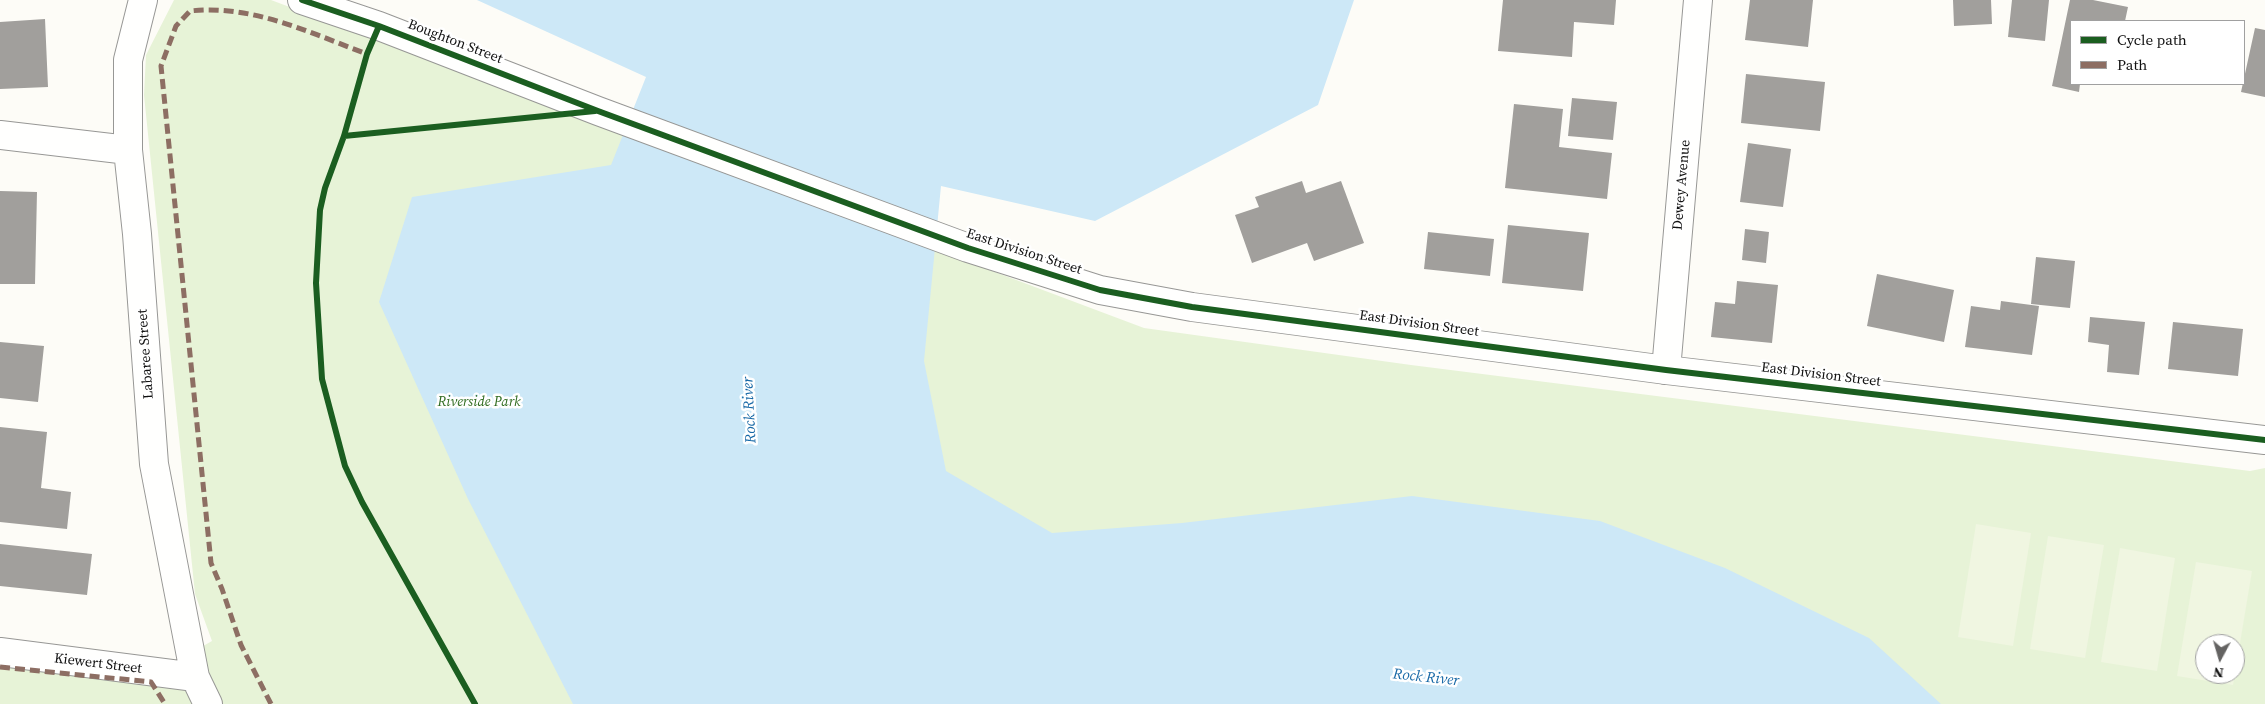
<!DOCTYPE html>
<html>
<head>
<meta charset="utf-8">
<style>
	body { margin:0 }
	#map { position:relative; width:2265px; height:704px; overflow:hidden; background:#fdfcf7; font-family:"Source Serif 4",serif }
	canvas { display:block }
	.legend { position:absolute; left:2070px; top:20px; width:175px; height:65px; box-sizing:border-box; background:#fff; border:1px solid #a0a0a0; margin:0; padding:6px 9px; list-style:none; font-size:15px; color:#111 }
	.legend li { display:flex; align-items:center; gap:10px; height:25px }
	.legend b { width:25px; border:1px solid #a0a0a0 }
	.north { position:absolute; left:2195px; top:634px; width:50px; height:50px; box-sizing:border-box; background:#fff; border:1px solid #a0a0a0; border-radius:50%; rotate:186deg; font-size:14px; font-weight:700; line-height:20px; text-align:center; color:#111 }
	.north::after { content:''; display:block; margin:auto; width:18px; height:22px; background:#646362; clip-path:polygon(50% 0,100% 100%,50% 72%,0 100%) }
</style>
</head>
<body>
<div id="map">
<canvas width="2265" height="704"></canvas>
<ul class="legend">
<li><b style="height:6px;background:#1b5e20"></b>Cycle path</li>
<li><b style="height:6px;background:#8d6e63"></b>Path</li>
</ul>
<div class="north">N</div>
</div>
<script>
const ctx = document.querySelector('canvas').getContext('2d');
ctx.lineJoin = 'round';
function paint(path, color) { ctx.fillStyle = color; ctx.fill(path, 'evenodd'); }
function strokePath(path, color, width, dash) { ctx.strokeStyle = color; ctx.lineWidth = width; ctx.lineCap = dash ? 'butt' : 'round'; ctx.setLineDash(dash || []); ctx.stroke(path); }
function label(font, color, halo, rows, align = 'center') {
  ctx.font = font + ' "Source Serif 4",serif'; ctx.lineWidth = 5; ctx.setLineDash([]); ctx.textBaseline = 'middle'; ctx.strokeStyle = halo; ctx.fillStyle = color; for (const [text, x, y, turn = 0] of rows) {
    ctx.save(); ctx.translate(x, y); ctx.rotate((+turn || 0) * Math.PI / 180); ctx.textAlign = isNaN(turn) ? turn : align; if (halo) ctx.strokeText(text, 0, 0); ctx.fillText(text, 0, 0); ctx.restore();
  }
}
paint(new Path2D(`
	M 174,0 L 271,0 L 1144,328 L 1411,365 L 2250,471 L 2265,468 L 2265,704 L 0,704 L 0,656 L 155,673 L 212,641 L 195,594 L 144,95 L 146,55 ZM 2205,644 L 2235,644 L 2235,674 L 2205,674 Z`), '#e7f3d7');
paint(new Path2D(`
	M 1976,524 L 2031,533 L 2013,646 L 1958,637 Z
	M 2048,536 L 2104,545 L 2085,658 L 2030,649 Z
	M 2120,548 L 2175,558 L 2157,671 L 2101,662 Z
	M 2196,562 L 2252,571 L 2235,673 L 2235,644 L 2205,644 L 2205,674 L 2235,674 L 2233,685 L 2177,676 Z`), '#f0f6e1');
paint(new Path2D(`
	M 477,0 L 1354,0 L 1318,105 L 1095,221 L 941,186 L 924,361 L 946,471 L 1052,533 L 1182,523 L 1412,496 L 1600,521 L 1725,568 L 1869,638 L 1941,704 L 573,704 L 468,499 L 379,302 L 412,197 L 611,165 L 646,77 Z`), '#cde8f7');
paint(new Path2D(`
	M 1503,0 L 1616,0 L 1614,25 L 1574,22 L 1572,57 L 1498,51 Z
	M 1750,0 L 1813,0 L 1808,47 L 1745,40 Z
	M 1953,0 L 1991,0 L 1992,24 L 1954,26 Z
	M 2012,0 L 2049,0 L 2045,41 L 2008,37 Z
	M 2070,0 L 2093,0 L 2128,7 L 2125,21 L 2071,21 L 2071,84 L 2080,84 L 2079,92 L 2052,86 Z
	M 45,19 L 48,87 L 0,89 L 0,22 Z
	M 2255,28 L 2265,30 L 2265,97 L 2241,92 Z
	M 1746,74 L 1825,82 L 1820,131 L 1741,123 Z
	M 1572,98 L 1617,102 L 1613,140 L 1568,136 Z
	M 1514,104 L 1563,109 L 1559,147 L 1612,153 L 1607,199 L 1505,188 Z
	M 1748,143 L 1791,149 L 1783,207 L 1740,202 Z
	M 1302,181 L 1306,193 L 1341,181 L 1364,243 L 1314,261 L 1307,243 L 1252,263 L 1235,215 L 1259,207 L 1255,197 Z
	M 0,191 L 37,192 L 35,284 L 0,284 Z
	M 1508,225 L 1589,233 L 1583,291 L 1502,283 Z
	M 1745,229 L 1769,232 L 1766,263 L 1742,260 Z
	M 1428,232 L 1494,239 L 1490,276 L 1424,269 Z
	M 2036,257 L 2075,261 L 2070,308 L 2031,304 Z
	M 1877,274 L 1954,290 L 1944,342 L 1867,326 Z
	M 1737,281 L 1778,285 L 1772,343 L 1711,337 L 1715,302 L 1735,304 Z
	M 2001,301 L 2039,306 L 2032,355 L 1965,347 L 1971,306 L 2000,310 Z
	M 2090,317 L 2145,322 L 2139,375 L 2107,372 L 2109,345 L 2088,342 Z
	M 2173,322 L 2243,329 L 2238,376 L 2168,369 Z
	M 0,342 L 44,346 L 38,402 L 0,398 Z
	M 0,427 L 47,432 L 41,488 L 71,492 L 67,529 L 0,522 Z
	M 0,544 L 92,554 L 87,595 L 0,586 Z`), '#a19f9c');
const minor = new Path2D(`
	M 143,0 L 128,60 L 128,150 L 137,234 L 154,464 L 195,677 L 208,704
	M 0,135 L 128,150
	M 1666,370 L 1698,0
	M 0,652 L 195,677`);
const tertiary = new Path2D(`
	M 302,0 L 379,26 L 598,111 L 968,248 L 1100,290 L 1192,307 L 1666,370 L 2265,440`);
strokePath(minor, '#979795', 30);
strokePath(tertiary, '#979795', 30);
strokePath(minor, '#fffffe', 28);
strokePath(tertiary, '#fffffe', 28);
strokePath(new Path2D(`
	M 0,667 L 151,682 L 165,704
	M 271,704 L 241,645 L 222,589 L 211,563 L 161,66 L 176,26 L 190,11 C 252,4 310,33 367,54`), '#8d6e63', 5, [10, 5]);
strokePath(new Path2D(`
	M 302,0 L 379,26 L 598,111 L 968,248 L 1100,290 L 1192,307 L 1666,370 L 2265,440
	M 379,26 L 367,54 L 344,136 L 325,188 L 320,210 L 316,283 L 322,379 L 345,466 L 362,502 L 475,704
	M 344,136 L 595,111`), '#1b5e20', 6);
label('14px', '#111', '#fff', [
	["Boughton Street",455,42,21],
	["Dewey Avenue",1682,185,-85],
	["East Division Street",1024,252,18],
	["East Division Street",1419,324,8],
	["Labaree Street",146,354,-94],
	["East Division Street",1821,375,7],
	["Kiewert Street",98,664,7]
]);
label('italic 14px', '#2f6b1f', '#fff', [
	["Riverside Park",479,402]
]);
label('italic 15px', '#1768a6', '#fff', [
	["Rock River",750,410,-93],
	["Rock River",1426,678,6]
]);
</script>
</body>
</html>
